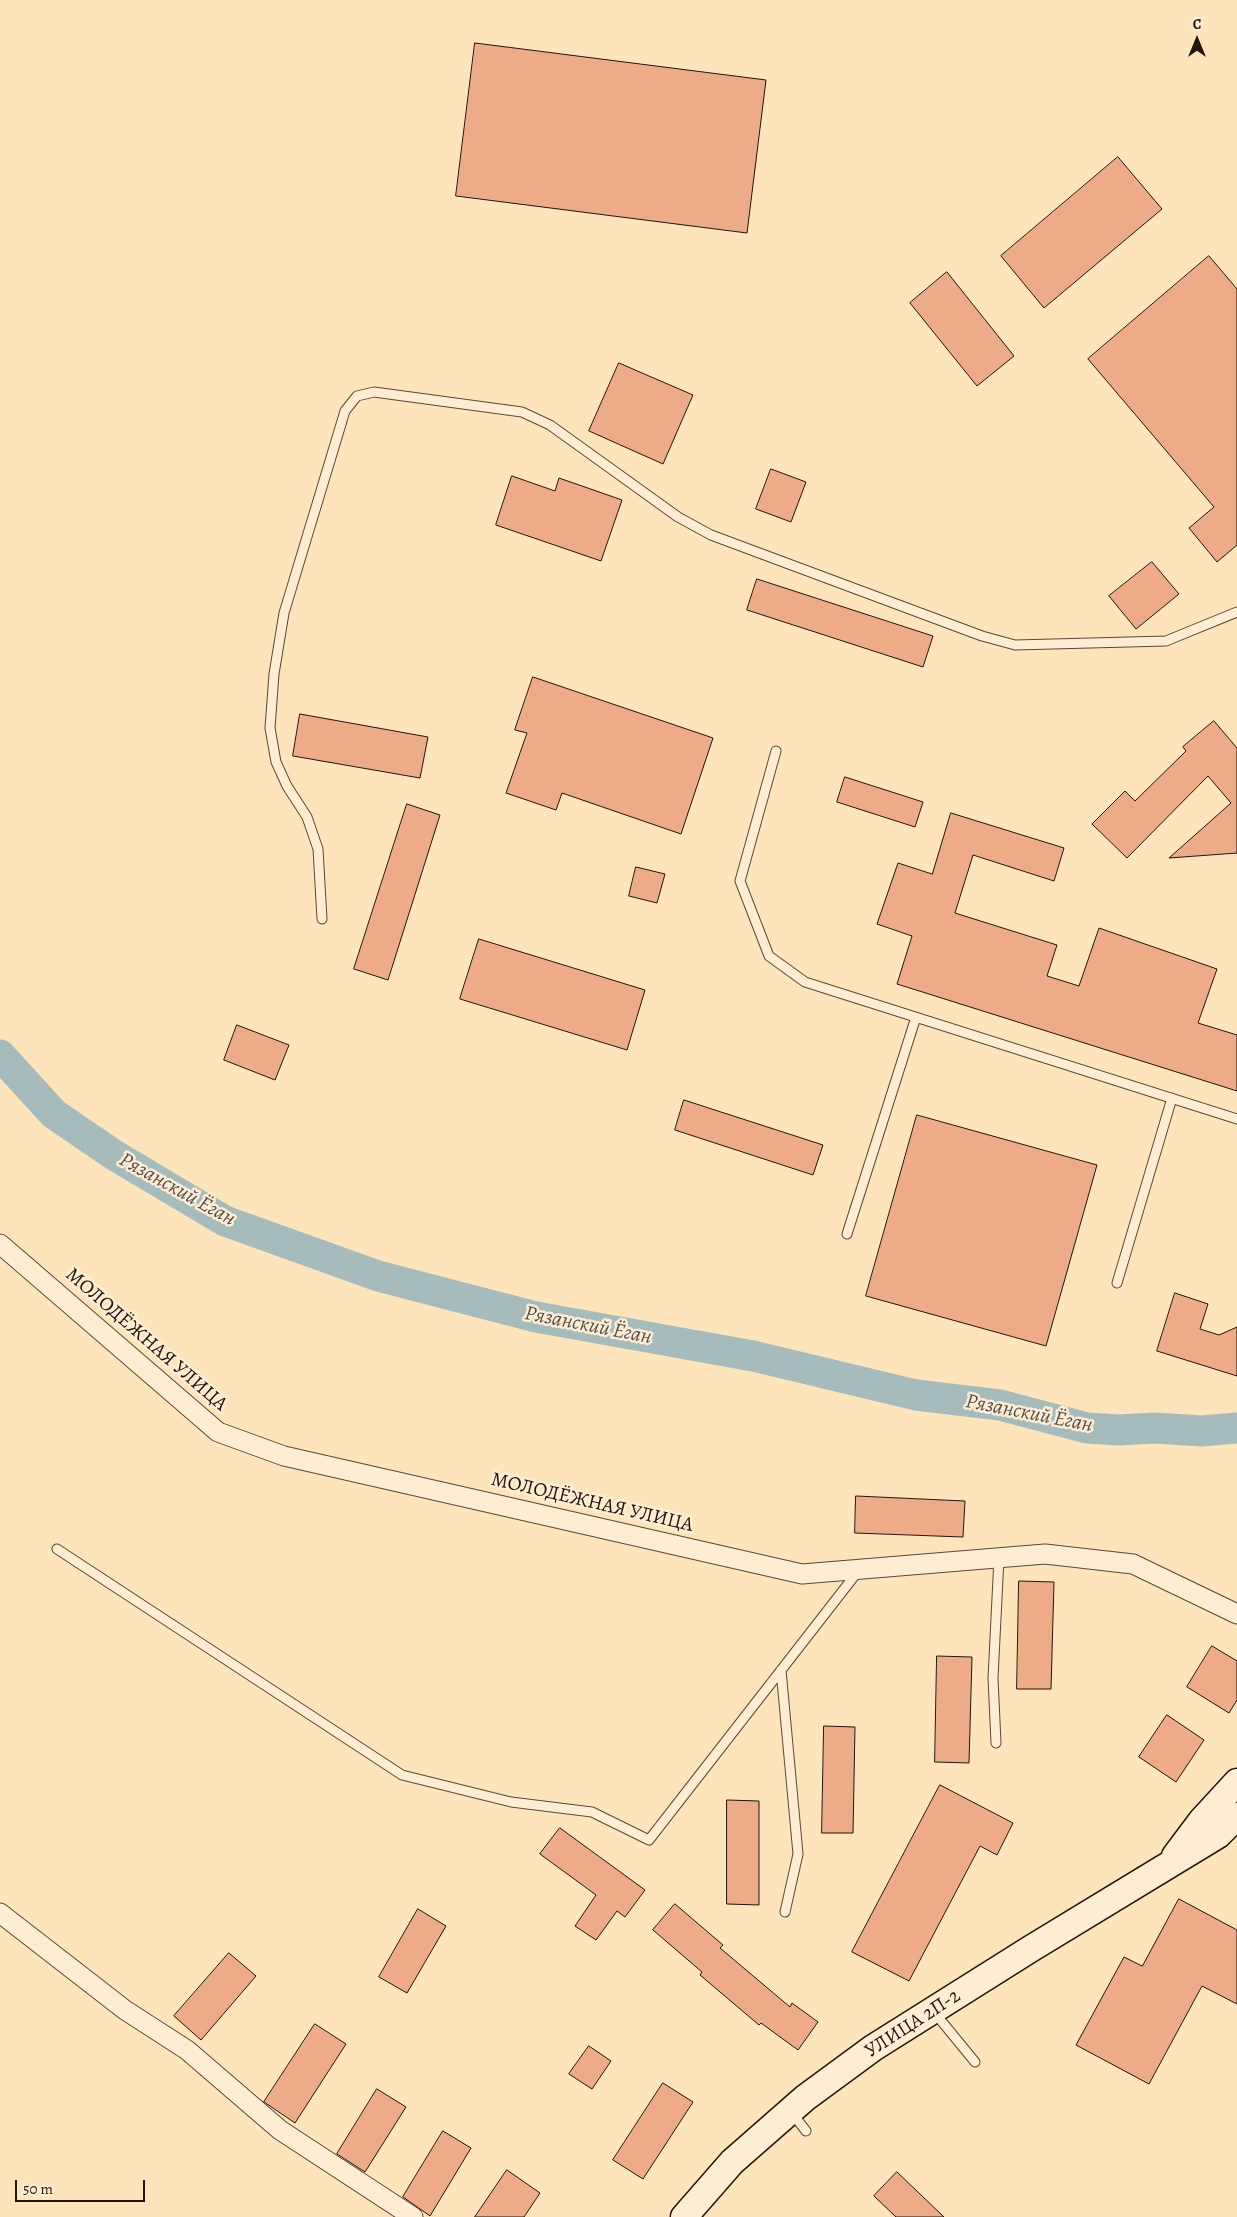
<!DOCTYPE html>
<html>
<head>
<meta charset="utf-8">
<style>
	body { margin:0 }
	#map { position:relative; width:1237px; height:2217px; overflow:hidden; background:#fee4ba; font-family:Alegreya,serif }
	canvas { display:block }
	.north { position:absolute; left:1172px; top:15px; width:50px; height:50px; -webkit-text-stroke:4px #feedd2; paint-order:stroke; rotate:0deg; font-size:14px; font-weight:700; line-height:20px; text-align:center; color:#21150e }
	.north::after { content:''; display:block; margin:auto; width:18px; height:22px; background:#21150e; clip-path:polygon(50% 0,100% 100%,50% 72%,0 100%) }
	.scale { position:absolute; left:15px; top:2180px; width:130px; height:22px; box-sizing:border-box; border:2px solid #21150e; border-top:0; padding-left:6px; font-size:15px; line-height:18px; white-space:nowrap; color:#21150e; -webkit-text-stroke:4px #feedd2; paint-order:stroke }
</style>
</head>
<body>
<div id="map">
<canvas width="1237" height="2217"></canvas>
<div class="north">С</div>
<div class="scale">50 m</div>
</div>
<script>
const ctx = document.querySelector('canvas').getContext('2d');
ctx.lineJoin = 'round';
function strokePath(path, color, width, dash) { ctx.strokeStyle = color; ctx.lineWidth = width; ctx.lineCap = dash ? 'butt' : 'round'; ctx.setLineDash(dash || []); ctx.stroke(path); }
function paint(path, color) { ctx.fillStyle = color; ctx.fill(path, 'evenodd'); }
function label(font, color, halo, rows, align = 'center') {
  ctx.font = font + ' Alegreya,serif'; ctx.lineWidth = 5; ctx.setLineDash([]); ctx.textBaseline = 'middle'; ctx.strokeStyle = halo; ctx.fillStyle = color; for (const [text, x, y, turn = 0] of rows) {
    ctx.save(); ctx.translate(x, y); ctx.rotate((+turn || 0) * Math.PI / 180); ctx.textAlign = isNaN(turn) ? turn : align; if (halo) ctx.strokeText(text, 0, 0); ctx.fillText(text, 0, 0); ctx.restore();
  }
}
strokePath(new Path2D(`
	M 0,1055 L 54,1114 L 114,1155 L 225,1221 L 378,1276 L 536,1317 L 753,1356 L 916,1395 L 1000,1405 L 1087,1428 L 1118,1430 L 1155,1428 L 1202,1431 L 1237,1428`), '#a6bbbc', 31);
const building = new Path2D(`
	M 475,43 L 766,80 L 747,233 L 456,196 Z
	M 1118,157 L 1162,209 L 1044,308 L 1001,256 Z
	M 1209,256 L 1237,289 L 1237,545 L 1217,562 L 1189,528 L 1214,507 L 1088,359 Z
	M 947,272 L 1014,356 L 977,386 L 910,303 Z
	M 619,363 L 693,395 L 663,464 L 589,431 Z
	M 771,469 L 806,482 L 791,522 L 756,509 Z
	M 512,476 L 555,491 L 559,478 L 622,500 L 601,561 L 496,525 Z
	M 1152,562 L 1179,594 L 1136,629 L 1109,596 Z
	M 757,579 L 933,636 L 923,667 L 747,610 Z
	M 533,677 L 713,738 L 681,834 L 562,793 L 556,810 L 506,793 L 527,733 L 515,730 Z
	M 300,714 L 428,737 L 420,778 L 293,756 Z
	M 1214,721 L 1237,748 L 1237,853 L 1169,858 L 1231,803 L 1208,776 L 1127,858 L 1092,824 L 1125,791 L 1135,801 L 1186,751 L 1183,747 Z
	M 845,777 L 923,802 L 915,827 L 837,802 Z
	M 407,804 L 440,815 L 388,980 L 354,969 Z
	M 951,813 L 1064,848 L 1054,881 L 973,855 L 955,913 L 1057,945 L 1047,976 L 1079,986 L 1099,928 L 1217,969 L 1198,1023 L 1237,1035 L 1237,1091 L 897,984 L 912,936 L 877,924 L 898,863 L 932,874 Z
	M 636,867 L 665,874 L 657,903 L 629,896 Z
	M 479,939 L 645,990 L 627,1050 L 460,999 Z
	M 237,1025 L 289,1045 L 275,1080 L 224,1060 Z
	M 684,1100 L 823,1145 L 813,1175 L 675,1130 Z
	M 917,1115 L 1097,1165 L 1046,1346 L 866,1296 Z
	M 1175,1293 L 1208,1304 L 1200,1329 L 1219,1335 L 1237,1327 L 1237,1376 L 1157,1351 Z
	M 856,1496 L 965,1501 L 963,1537 L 855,1533 Z
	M 1019,1581 L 1054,1582 L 1051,1689 L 1017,1689 Z
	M 1212,1646 L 1237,1661 L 1237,1700 L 1229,1713 L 1187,1687 Z
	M 937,1656 L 972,1657 L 969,1763 L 935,1762 Z
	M 1167,1715 L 1204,1740 L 1176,1782 L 1139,1757 Z
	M 824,1726 L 855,1727 L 853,1833 L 822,1833 Z
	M 940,1785 L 1013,1823 L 997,1855 L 980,1846 L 909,1981 L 852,1952 Z
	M 727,1800 L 759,1801 L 759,1905 L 727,1904 Z
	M 560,1828 L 645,1890 L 625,1917 L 617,1911 L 596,1940 L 575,1926 L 596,1895 L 540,1854 Z
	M 1179,1899 L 1237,1930 L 1237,2004 L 1202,1986 L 1149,2084 L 1076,2045 L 1124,1957 L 1142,1966 Z
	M 675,1904 L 723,1945 L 720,1948 L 790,2007 L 792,2003 L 818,2022 L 798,2050 L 761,2023 L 759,2025 L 700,1975 L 702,1972 L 653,1930 Z
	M 418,1909 L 446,1926 L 407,1993 L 379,1977 Z
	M 229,1953 L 256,1976 L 201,2040 L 174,2016 Z
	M 315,2024 L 346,2044 L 295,2123 L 264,2102 Z
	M 589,2046 L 611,2061 L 592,2089 L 569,2074 Z
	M 663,2083 L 693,2102 L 643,2179 L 613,2160 Z
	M 377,2089 L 406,2107 L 365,2172 L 337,2154 Z
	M 443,2131 L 471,2148 L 430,2216 L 403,2197 Z
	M 507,2170 L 540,2193 L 524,2217 L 475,2217 Z
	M 897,2172 L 944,2217 L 896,2217 L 874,2196 Z`);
paint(building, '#edab87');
strokePath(building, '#21150e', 1);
const lane = new Path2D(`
	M 776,751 L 740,881 L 769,956 L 805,982 L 1237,1119
	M 322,919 L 318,849 L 307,817 L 287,786 L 276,762 L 270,728 L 274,674 L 284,613 L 345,411 L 357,396 L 374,392 L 522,412 L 550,425 L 678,517 L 711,535 L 982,636 L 1015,645 L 1166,641 L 1237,612
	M 847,1234 L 916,1017
	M 1117,1283 L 1172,1098
	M 57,1549 L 402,1775 L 511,1802 L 592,1812 L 649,1840 L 859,1570
	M 781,1670 L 798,1854 L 785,1912
	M 996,1743 L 993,1678 L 999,1558
	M 934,2012 L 975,2062
	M 792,2113 L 806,2131`);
const street = new Path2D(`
	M 0,1244 L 218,1432 L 284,1456 L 802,1574 L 1045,1554 L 1133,1564 L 1237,1614
	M 0,1913 L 125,2010 L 187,2050 L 280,2130 L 413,2217`);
const secondary = new Path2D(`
	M 1175,1856 L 1202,1820 L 1237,1782
	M 684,2217 L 732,2162 L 805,2098 L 873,2048 L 1032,1948 L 1218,1835 L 1237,1816`);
strokePath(lane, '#584939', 11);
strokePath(street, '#584939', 21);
strokePath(secondary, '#21150e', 29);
strokePath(lane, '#feedd2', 9);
strokePath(street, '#feedd2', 19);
strokePath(secondary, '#feedd2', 26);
label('20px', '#21150e', '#feedd2', [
	["МОЛОДЁЖНАЯ УЛИЦА",146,1340,41],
	["МОЛОДЁЖНАЯ УЛИЦА",592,1503,13],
	["УЛИЦА 2П-2",913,2024,-33]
]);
label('italic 21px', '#504f4b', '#feedd2', [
	["Рязанский Ёган",177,1190,29],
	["Рязанский Ёган",588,1326,11],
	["Рязанский Ёган",1029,1414,11]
]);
</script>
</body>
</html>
